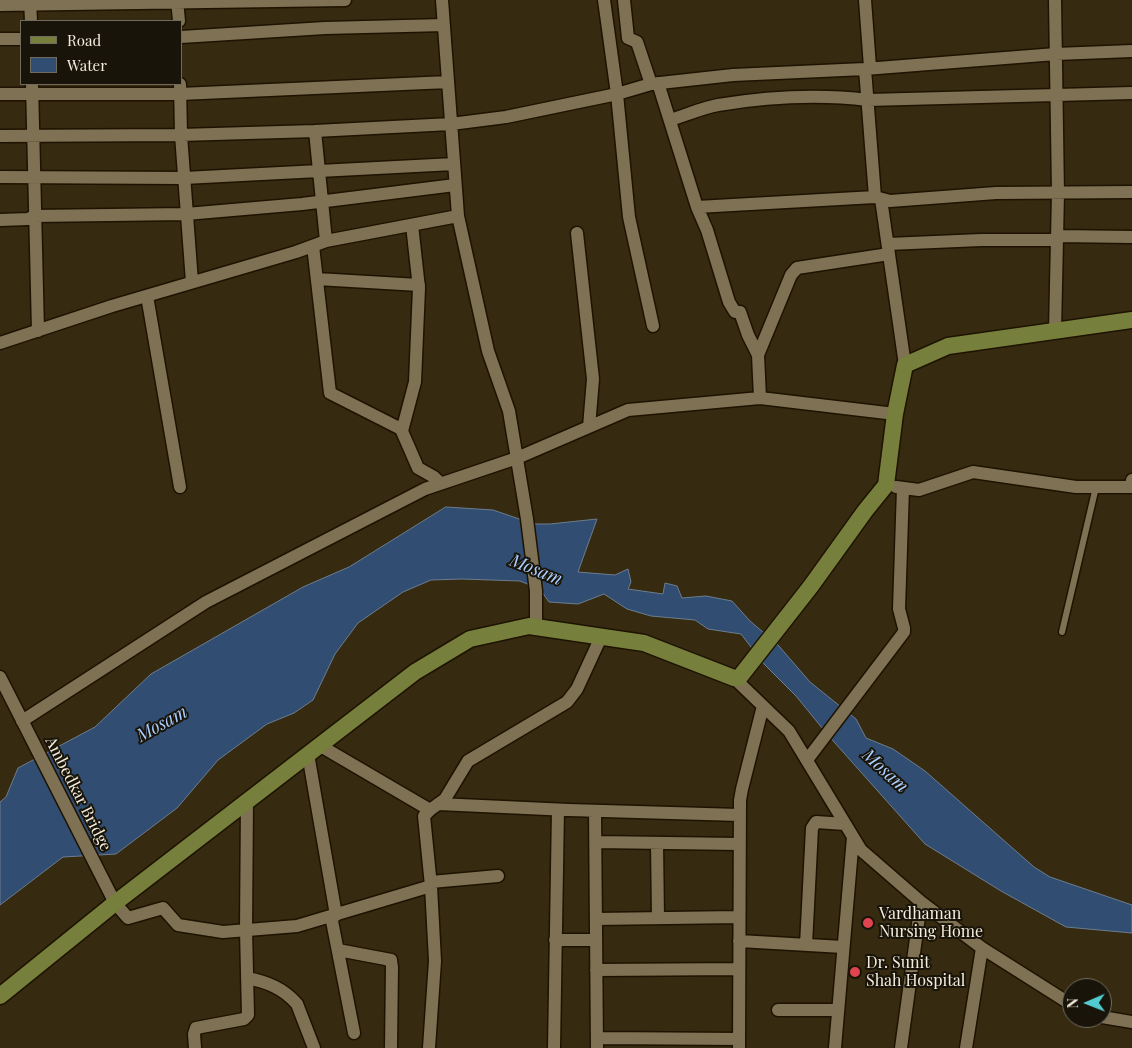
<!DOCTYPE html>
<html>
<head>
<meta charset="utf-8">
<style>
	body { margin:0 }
	#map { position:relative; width:1132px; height:1048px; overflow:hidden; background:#362b10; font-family:"Playfair Display",serif }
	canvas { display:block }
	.legend { position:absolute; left:20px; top:20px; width:162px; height:65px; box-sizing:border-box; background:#191409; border:1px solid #716b5e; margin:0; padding:6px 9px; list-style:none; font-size:15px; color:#f4eddd }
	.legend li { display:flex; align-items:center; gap:10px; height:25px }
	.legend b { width:25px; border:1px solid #716b5e }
	.north { position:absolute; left:1062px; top:978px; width:50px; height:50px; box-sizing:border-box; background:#191409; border:1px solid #716b5e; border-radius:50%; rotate:269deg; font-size:14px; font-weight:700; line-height:20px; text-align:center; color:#f4eddd }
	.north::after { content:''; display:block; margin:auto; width:18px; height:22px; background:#52ccd0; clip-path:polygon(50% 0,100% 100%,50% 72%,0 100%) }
</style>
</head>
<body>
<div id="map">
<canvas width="1132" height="1048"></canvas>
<ul class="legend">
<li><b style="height:6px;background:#767f3b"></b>Road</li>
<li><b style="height:14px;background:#314d71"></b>Water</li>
</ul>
<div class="north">N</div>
</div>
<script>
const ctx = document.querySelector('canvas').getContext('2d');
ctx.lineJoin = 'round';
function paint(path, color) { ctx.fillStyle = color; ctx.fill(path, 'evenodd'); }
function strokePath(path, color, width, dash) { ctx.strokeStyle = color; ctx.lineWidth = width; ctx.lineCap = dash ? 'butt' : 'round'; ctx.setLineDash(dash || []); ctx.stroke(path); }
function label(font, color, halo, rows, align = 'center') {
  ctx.font = font + ' "Playfair Display",serif'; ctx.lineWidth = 4; ctx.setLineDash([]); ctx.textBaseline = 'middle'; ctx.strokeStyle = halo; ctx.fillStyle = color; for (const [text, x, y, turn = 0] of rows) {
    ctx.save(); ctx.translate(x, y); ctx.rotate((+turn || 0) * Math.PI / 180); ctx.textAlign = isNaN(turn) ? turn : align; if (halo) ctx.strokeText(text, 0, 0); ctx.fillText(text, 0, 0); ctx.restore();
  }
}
const water = new Path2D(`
	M 446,507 L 493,510 L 534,524 L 550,524 L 597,519 L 578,572 L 615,575 L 628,569 L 631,582 L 628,589 L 663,594 L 665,583 L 677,586 L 682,598 L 706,596 L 732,601 L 750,621 L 778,645 L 810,682 L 856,719 L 866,738 L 893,749 L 925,771 L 1034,867 L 1050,877 L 1132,905 L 1132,933 L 1066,927 L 1001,891 L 925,844 L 827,734 L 796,696 L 764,664 L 741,634 L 708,629 L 695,620 L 651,616 L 627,609 L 604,594 L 578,604 L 549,602 L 540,589 L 520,581 L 462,579 L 431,580 L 403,592 L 358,623 L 335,654 L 313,700 L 294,713 L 267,724 L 218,760 L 177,808 L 116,854 L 63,857 L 0,905 L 0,802 L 6,797 L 18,768 L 95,727 L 151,674 L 303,587 L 349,567 Z`);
paint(water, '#314d71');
strokePath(water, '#6c7d91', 1);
const lane = new Path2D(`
	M 1062,632 L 1096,487`);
const street = new Path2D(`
	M 30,0 L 31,21
	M 177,0 L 179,21
	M 442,0 L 458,216 L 488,351 L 509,411 L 527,519 L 536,591 L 536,627
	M 624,0 L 628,38 L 637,42 L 651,84
	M 865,0 L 870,67
	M 0,5 L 345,0
	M 181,37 L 325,28 L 444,25
	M 0,39 L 21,39
	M 658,83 L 697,207 L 707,230 L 729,302 L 735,312 L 740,312 L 748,335 L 758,355 L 760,398
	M 32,84 L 38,331
	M 180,84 L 181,135 L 192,282
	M 0,94 L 180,94 L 448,82
	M 670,120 C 686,115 702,108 718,105 C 767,97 818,94 868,100 L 1132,93
	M 315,131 L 326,241
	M 0,136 L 181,135 L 315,131 L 451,124 L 506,117 L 617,94 L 604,0
	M 0,177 L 184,178 L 454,164
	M 875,197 L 865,69 L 1056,54 L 1132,51
	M 881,199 L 905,365
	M 697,207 L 875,197 L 890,201 L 996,193 L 1132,192
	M 0,220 L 28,219 L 34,216 L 186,214 L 302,204 L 455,185
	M 577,233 L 593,379 L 589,427
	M 1057,236 L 1132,237
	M 888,244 L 981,240 L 1057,240
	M 313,246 L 330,393 L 401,429 L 418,468 L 434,477 L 440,483
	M 317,279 L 419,285
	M 147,296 L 180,487
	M 653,326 L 629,217 L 617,94 L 651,84 L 733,75 L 865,69
	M 1055,331 L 1058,193 L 1055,0
	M 0,343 L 112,306 L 296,252 L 326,241 L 458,216
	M 758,355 L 791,275 L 797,268 L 889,254
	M 402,431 L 415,382 L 419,288 L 412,225
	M 896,487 L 919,490 L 973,472 L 1076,487 L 1131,487 L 1132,480
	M 0,677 L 115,903 L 128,918 L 163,908 L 178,925 L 223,932 L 297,926 L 431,886 L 435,961 L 429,1048
	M 734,678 L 789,731 L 861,850 L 921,902 L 982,948 L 1072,1005
	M 22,721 L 206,602 L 425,489 L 517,458 L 628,410 L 760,398 L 895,414
	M 319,745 L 430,810
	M 308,754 L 336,915
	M 807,760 L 904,632 L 904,628 L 899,609 L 903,488
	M 438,804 L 569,810 L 739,815
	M 595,811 L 597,1048
	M 596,842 L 739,844
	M 657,843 L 658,918
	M 431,882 L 498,876
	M 431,886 L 424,816 L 430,810 L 445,799 L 468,761 L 567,702 L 577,689 L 601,637
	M 331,916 L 354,1033
	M 596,919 L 739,917
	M 555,940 L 596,940
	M 739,941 L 843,947
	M 806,945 L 812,828 L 816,822 L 845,824
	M 338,950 L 391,960 L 392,967 L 391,1048
	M 596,970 L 739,969
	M 247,978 C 267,982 283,988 297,1004 L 314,1048
	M 778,1010 L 838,1010
	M 1102,1017 L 1132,1022
	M 597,1038 L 739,1039
	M 195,1048 L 194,1034 L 196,1028 L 244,1019 L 248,1015 L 246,930 L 247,800
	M 554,1048 L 558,810
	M 739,1048 L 740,800 L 742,789 L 763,706
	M 835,1048 L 853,837
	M 901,1048 L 921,902
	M 966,1048 L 982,948`);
const secondary = new Path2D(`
	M 0,996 L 115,903 L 415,672 L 470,639 L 529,626 L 644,643 L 734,678 L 739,678 L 811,586 L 865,511 L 886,485 L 895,414 L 905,365 L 948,346 L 1132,320`);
strokePath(lane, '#1e1300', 9);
strokePath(street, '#1e1300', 15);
strokePath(secondary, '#1e1300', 19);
strokePath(lane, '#7e7154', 6);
strokePath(street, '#7e7154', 12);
strokePath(secondary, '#767f3b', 16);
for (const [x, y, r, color] of [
	[868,923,6,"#e0444e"],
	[855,972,6,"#e0444e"]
]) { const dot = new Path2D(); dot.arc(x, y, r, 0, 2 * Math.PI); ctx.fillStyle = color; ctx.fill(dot); strokePath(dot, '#191409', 2); }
label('16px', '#f4eddd', '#191409', [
	["Ambedkar Bridge",78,794,63]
]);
label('16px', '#f4eddd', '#191409', [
	["Vardhaman",879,914],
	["Nursing Home",879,932],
	["Dr. Sunit",866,963],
	["Shah Hospital",866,981]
], 'left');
label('italic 18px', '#a8ceff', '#191409', [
	["Mosam",536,570,22],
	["Mosam",162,724,-29],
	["Mosam",885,771,42]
]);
</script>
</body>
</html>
